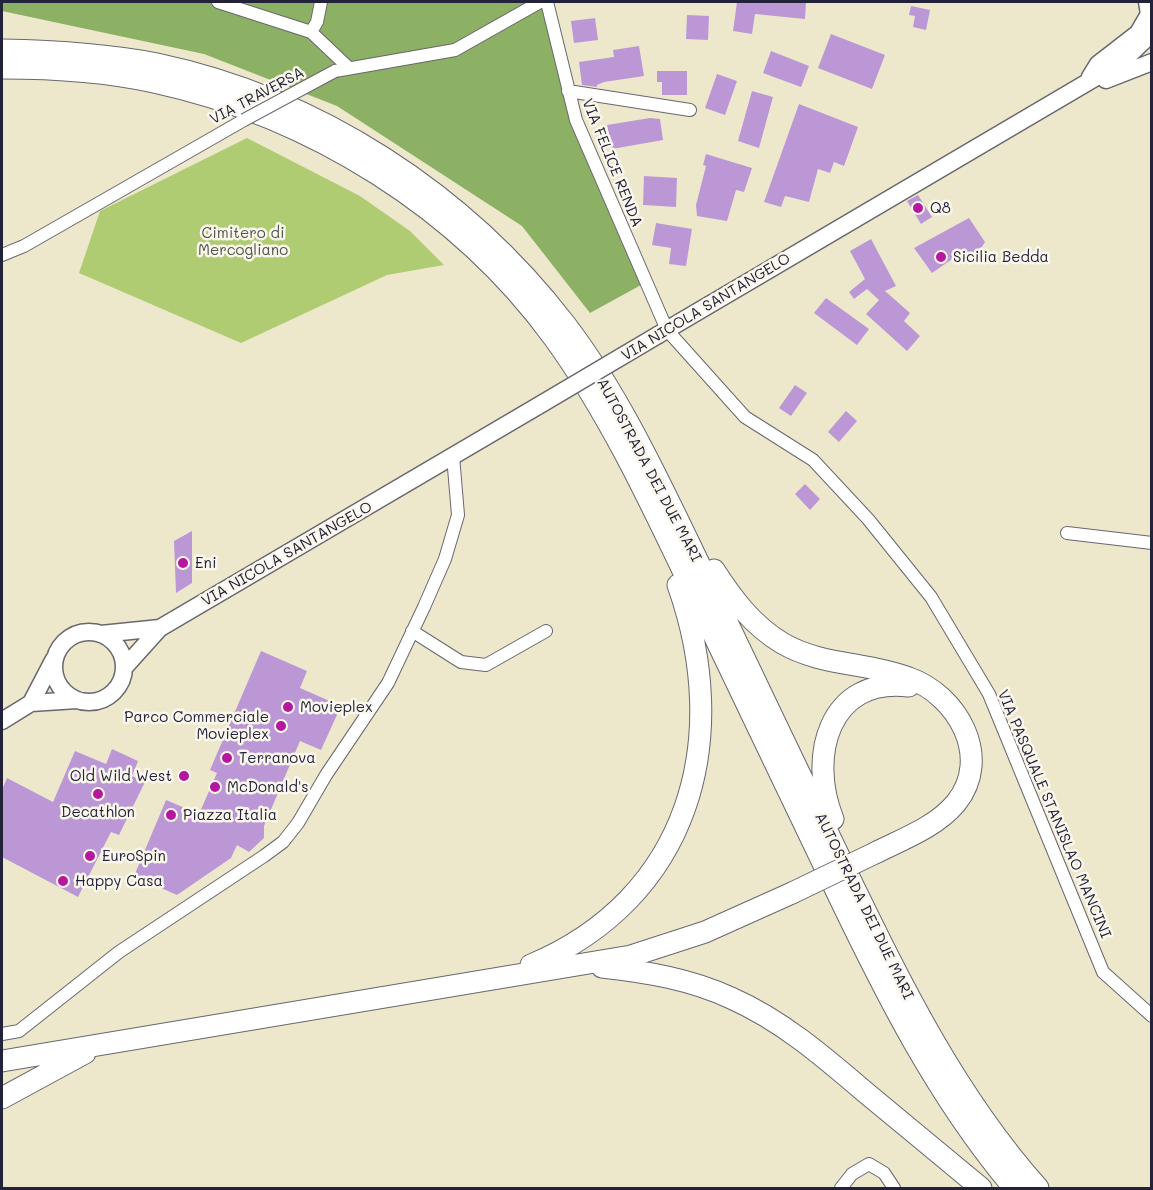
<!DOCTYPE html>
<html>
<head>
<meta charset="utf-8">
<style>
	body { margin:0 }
	#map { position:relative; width:1153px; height:1190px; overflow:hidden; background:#ede8cc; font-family:Mali,sans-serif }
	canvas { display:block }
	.frame { position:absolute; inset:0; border:3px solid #22223b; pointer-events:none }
</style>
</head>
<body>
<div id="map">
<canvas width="1153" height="1190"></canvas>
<div class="frame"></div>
</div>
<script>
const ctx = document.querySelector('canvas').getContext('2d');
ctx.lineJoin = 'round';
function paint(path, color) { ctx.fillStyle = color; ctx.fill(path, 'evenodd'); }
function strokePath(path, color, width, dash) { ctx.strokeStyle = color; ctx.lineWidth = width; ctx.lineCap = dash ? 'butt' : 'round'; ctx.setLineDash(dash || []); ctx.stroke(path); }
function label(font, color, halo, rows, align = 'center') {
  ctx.font = font + ' Mali,sans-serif'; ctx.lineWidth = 5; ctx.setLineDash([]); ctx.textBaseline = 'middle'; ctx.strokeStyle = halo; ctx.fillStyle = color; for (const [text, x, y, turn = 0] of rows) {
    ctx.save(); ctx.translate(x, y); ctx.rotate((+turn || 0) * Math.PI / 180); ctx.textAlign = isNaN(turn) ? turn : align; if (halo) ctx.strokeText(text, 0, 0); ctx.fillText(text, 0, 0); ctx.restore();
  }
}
paint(new Path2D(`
	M 247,138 L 360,196 L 410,231 L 444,265 L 387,275 L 241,343 L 79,273 L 100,211 Z`), '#b0cc72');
paint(new Path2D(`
	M 2,2 L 544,2 L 568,111 L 641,285 L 590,313 L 522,226 L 337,106 L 204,54 L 2,11 Z`), '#8cb064');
paint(new Path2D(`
	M 737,2 L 806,2 L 805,19 L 755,14 L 752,34 L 733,31 Z
	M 911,6 L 930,10 L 926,30 L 913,27 L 915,16 L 909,15 Z
	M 687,15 L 709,16 L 708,40 L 686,39 Z
	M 595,18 L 598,40 L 574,43 L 571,21 Z
	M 831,34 L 885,55 L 872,89 L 818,68 Z
	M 639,46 L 644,76 L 604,82 L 597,85 L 597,87 L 582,85 L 579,62 L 614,57 L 613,50 Z
	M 771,51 L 809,66 L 801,87 L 763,73 Z
	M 657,71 L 687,71 L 687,95 L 662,95 L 662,82 L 657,82 Z
	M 717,74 L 737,81 L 725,115 L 705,108 Z
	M 752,91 L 773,97 L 759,148 L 738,141 Z
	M 799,104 L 858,127 L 844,166 L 834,162 L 830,173 L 818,169 L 809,202 L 785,196 L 781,207 L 764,202 Z
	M 650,118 L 660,119 L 663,140 L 612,149 L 607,125 Z
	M 706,154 L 752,168 L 744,192 L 736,190 L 727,221 L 697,216 L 696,205 L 706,166 L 703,165 Z
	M 644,176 L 677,178 L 676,207 L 643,205 Z
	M 918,195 L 932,217 L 921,224 L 907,201 Z
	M 969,218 L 985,242 L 980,250 L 965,259 L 961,253 L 932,273 L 914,248 Z
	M 656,223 L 692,229 L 686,266 L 669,264 L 671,248 L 652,245 Z
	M 871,239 L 896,286 L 885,291 L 910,313 L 904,321 L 920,336 L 907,351 L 866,314 L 879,300 L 867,289 L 854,299 L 849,292 L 865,279 L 850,251 Z
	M 826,298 L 869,329 L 857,345 L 814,313 Z
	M 795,385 L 807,393 L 791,416 L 779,408 Z
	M 846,411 L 857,421 L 839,442 L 828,432 Z
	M 805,484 L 820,499 L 810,510 L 795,494 Z
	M 192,531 L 192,583 L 176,593 L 174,541 Z
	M 261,651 L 307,671 L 300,688 L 341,706 L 321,750 L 300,741 L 264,826 L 264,838 L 249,852 L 237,845 L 231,858 L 177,895 L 134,876 L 166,800 L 199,814 L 217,773 L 210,770 Z
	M 112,749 L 138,761 L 132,776 L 145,782 L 119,835 L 111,832 L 78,897 L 2,857 L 2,790 L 7,778 L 53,802 L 75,751 L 106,764 Z`), '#bb98d5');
const street = new Path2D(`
	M 218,2 L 311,32 L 349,68
	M 547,2 L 576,120 L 667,330 L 745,417 L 813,460 L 868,519 L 931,597 L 989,694 L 1103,972 L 1152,1016
	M 311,32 L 317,22 L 321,2
	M 335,71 L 455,50 L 540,2
	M 568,91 L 690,110
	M 2,255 L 24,246 L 244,120
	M 1067,533 L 1152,543
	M 412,631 L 461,662 L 486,665 L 546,631
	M 2,1034 L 19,1031 L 119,952 L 264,856 L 283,842 L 298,823 L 326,775 L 388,683 L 424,607 L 445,559 L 458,515 L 453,456
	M 841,1188 L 852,1174 L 869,1164 L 884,1173 L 894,1188`);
const secondary = new Path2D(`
	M 1090,77 L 1098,64 L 1138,33 L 1149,14 L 1147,2
	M 1106,80 L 1152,62
	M 658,335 L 1122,62 L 1152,33
	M54 667a35 35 0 1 1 70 0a35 35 0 1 1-70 0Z
	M 101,634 L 160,628
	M 124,668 L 160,628 L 538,406
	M 31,703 L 54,659
	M 2,721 L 31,703 L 77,700`);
const highway = new Path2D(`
	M 2,50 C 54,51 106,54 157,64 C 318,98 465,194 565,324 C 623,400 663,490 705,576 C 752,675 800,774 847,873 C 901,984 955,1095 1038,1188
	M 2,68 C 53,68 104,71 154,82 C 311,116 459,208 554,338 C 612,418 654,510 697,600 C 743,694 788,789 833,884 C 884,991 937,1097 1014,1188
	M 714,570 C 732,598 752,625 782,643 C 821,666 867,662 909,678 C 957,695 993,757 956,803 C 936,827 903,839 875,853
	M 833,819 C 808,758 828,676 909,686
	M 531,965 C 690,898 733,740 678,585
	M 602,967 C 647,972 690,979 731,998 C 781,1020 823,1056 865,1092 C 904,1124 942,1156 981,1188
	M 2,1061 L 631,956 L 705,932 L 792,893
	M 2,1098 L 85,1053`);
strokePath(street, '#69676e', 14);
strokePath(secondary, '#69676e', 19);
strokePath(highway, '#69676e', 23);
strokePath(street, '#fff', 12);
strokePath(secondary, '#fff', 16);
strokePath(highway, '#fff', 21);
const streetBridge = new Path2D(`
	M 244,120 L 335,71`);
const secondaryBridge = new Path2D(`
	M 538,406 L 658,335`);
const highwayBridge = new Path2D(`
	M 792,893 L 875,853`);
strokePath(streetBridge, '#69676e', 14, []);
strokePath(secondaryBridge, '#69676e', 19, []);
strokePath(highwayBridge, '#69676e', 23, []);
strokePath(streetBridge, '#fff', 12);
strokePath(secondaryBridge, '#fff', 16);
strokePath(highwayBridge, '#fff', 21);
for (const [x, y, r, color] of [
	[918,208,6,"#b5179e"],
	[941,257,6,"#b5179e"],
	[183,563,6,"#b5179e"],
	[288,707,6,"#b5179e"],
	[281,726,6,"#b5179e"],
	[227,758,6,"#b5179e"],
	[184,776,6,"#b5179e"],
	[215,787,6,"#b5179e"],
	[98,794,6,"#b5179e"],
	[171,815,6,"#b5179e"],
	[90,856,6,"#b5179e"],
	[63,881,6,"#b5179e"]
]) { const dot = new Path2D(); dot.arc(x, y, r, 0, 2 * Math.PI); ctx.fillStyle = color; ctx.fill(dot); strokePath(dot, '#fbf7ec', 2); }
label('15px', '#22223b', '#fbf7ec', [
	["VIA TRAVERSA",257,96,-28],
	["VIA FELICE RENDA",612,163,68],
	["VIA NICOLA SANTANGELO",706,307,-31],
	["AUTOSTRADA DEI DUE MARI",649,470,62],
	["VIA NICOLA SANTANGELO",287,554,-30],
	["VIA PASQUALE STANISLAO MANCINI",1054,814,67],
	["AUTOSTRADA DEI DUE MARI",864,906,64]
]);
label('15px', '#22223b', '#fbf7ec', [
	["Q8",930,208],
	["Sicilia Bedda",953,257],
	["Eni",195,563],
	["Movieplex",300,707],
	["Parco Commerciale",269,717,"right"],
	["Movieplex",269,734,"right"],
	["Terranova",239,758],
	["Old Wild West",172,776,"right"],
	["McDonald's",227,787],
	["Decathlon",98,812,"center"],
	["Piazza Italia",183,815],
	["EuroSpin",102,856],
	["Happy Casa",75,881]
], 'left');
label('15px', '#4d554c', '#fbf7ec', [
	["Cimitero di",243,233],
	["Mercogliano",243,250]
]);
</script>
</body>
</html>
